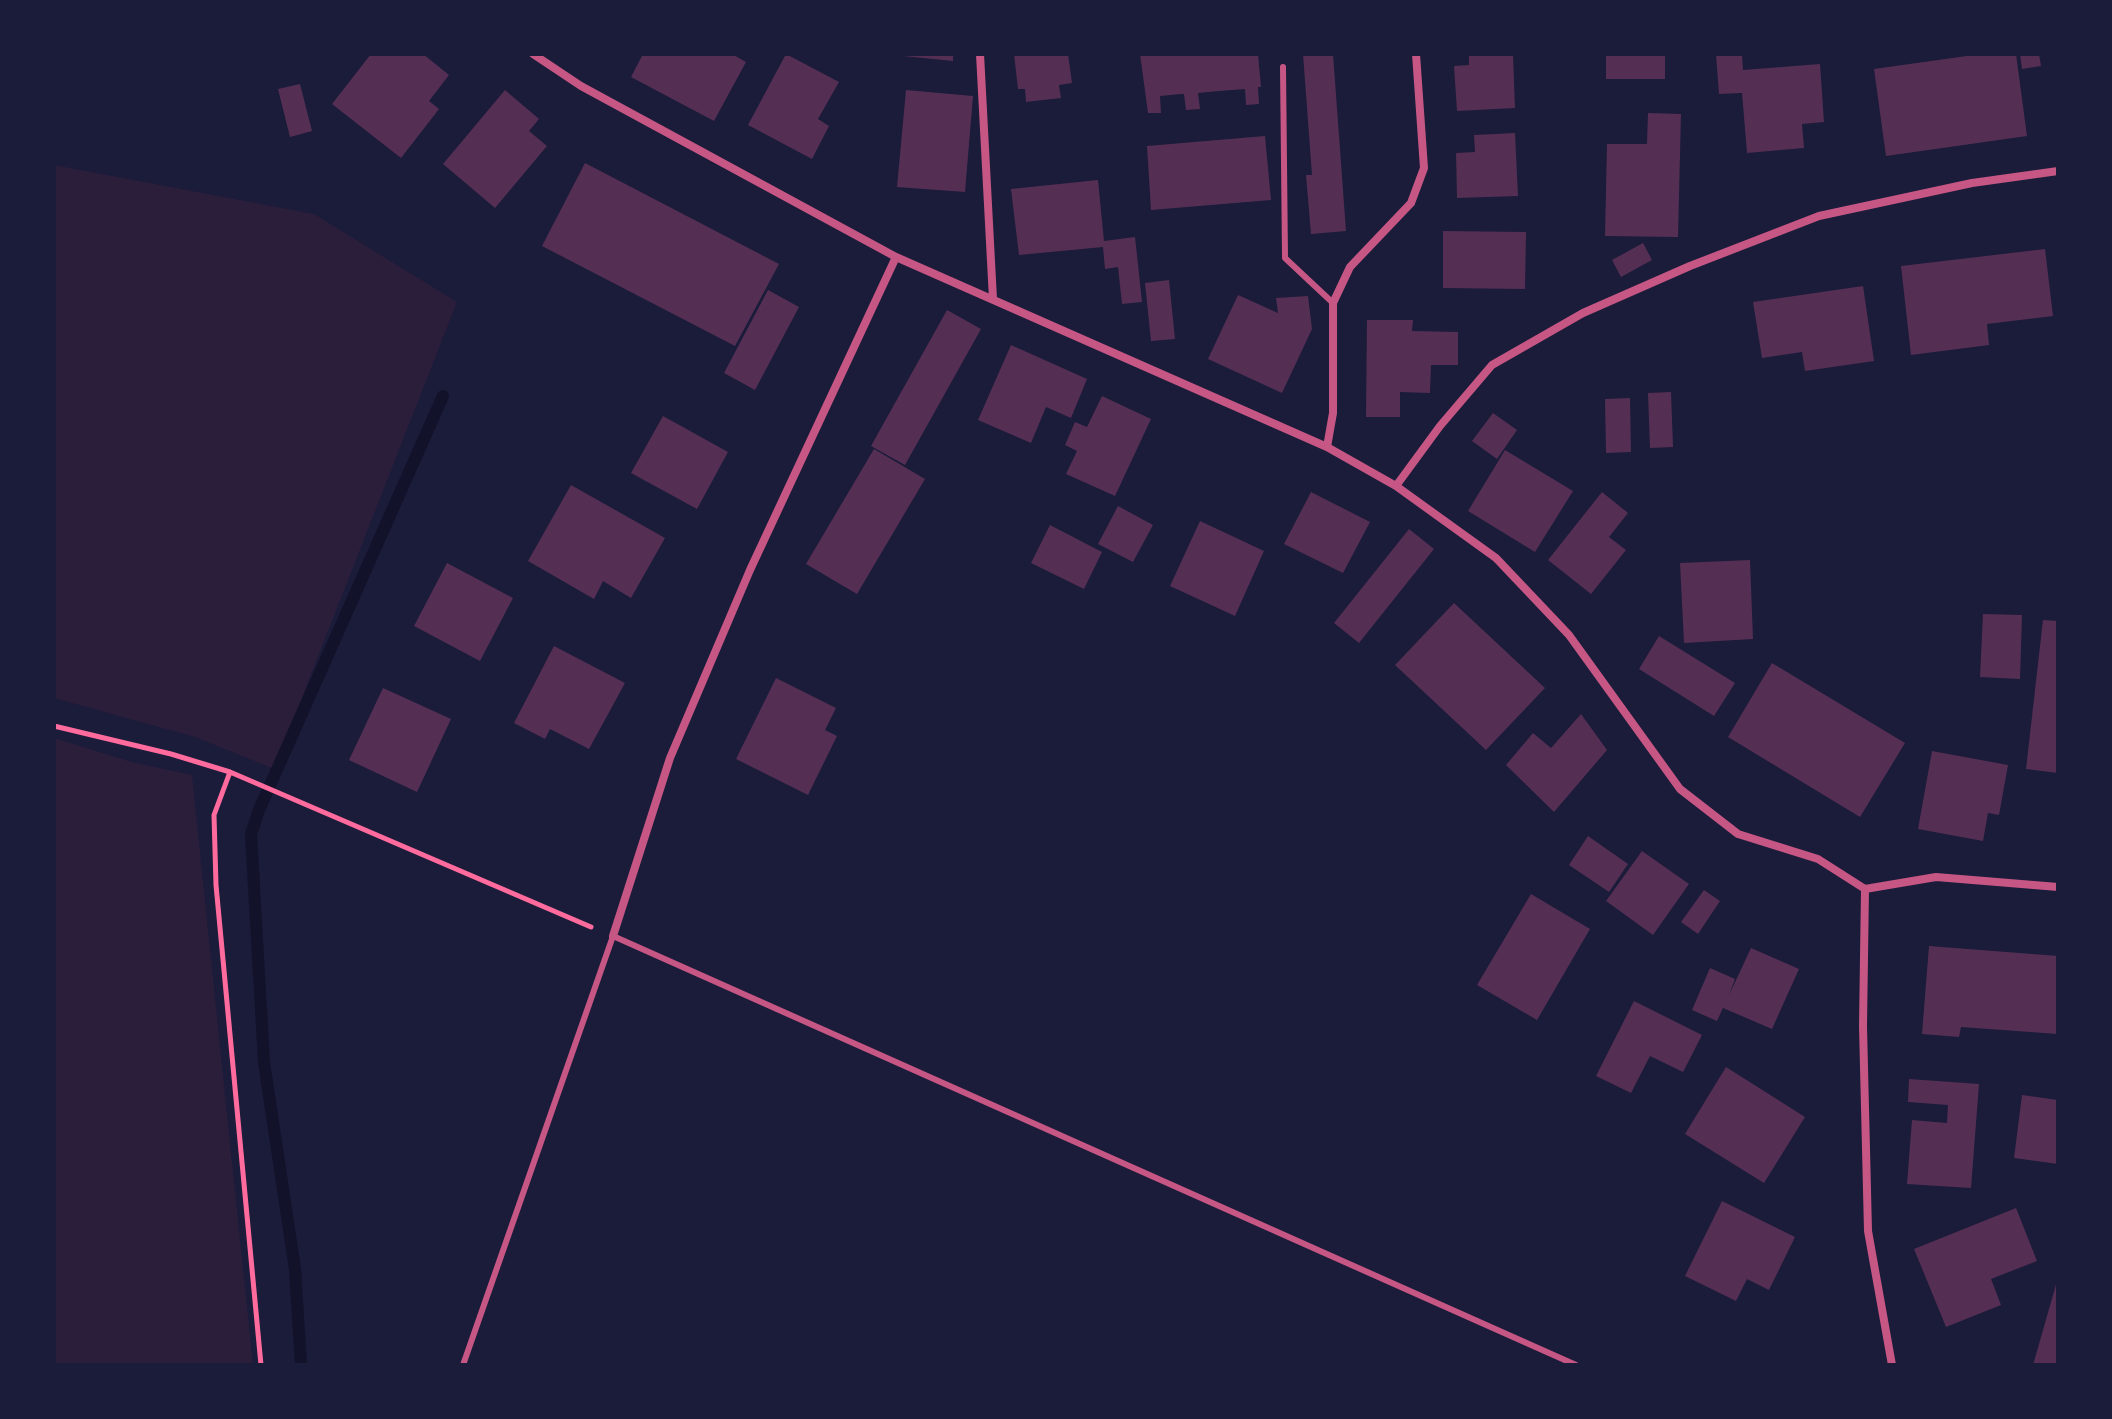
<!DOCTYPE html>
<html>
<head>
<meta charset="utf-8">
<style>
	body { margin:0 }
	#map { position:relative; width:2112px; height:1419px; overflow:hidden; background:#1b1b3a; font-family:"Space Grotesk",sans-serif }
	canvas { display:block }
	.frame { position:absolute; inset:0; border:56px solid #1b1b3a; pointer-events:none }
</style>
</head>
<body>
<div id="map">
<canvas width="2112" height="1419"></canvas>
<div class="frame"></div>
</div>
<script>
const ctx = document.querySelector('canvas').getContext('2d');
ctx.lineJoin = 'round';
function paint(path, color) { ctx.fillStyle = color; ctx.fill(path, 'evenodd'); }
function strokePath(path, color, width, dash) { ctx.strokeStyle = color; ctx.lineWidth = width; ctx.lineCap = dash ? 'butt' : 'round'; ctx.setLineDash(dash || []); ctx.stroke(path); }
paint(new Path2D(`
	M 54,165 L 314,214 L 457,302 L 274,769 L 195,737 L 54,698 Z
	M 54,738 L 132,762 L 192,775 L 253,1365 L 54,1365 Z`), '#2a1e3b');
strokePath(new Path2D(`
	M 301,1365 L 295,1269 L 264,1062 L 251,834 L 259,810 L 443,396`), '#12122b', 12);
paint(new Path2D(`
	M 371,54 L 423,54 L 449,75 L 429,101 L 439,109 L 401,158 L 332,104 Z
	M 643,54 L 732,54 L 746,62 L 714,121 L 631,77 Z
	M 786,54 L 839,82 L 818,119 L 829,126 L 812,159 L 748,125 Z
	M 903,54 L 953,54 L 953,61 L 903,56 Z
	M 1014,54 L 1068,54 L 1072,83 L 1059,85 L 1061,98 L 1026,102 L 1025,89 L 1018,89 Z
	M 1140,54 L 1258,54 L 1261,87 L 1258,87 L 1259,104 L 1246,105 L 1245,89 L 1219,91 L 1198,93 L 1200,109 L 1186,110 L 1184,94 L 1181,94 L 1160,96 L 1161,113 L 1148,113 Z
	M 1303,54 L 1333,54 L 1346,231 L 1311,234 L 1306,175 L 1312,175 Z
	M 1469,54 L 1513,54 L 1515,108 L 1457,111 L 1454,66 L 1469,65 Z
	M 1606,54 L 1665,54 L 1665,79 L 1606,79 Z
	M 1716,54 L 1742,54 L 1743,70 L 1820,64 L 1824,122 L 1802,124 L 1804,148 L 1747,153 L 1742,93 L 1719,94 Z
	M 1981,54 L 2016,54 L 2027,136 L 1886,156 L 1874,69 Z
	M 2020,54 L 2039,54 L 2041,66 L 2022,69 Z
	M 300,84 L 312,131 L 290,137 L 278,89 Z
	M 505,90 L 539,119 L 529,131 L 547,146 L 495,208 L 443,164 Z
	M 906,90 L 973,96 L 965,192 L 897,187 Z
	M 1648,113 L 1681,114 L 1678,237 L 1605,236 L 1607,144 L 1647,144 Z
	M 1515,133 L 1518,196 L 1457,198 L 1456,153 L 1475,152 L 1474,135 Z
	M 1265,136 L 1271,200 L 1151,210 L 1147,146 Z
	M 585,163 L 779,264 L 735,346 L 542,246 Z
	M 1098,180 L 1104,241 L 1135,237 L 1142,302 L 1122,304 L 1118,267 L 1105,269 L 1103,247 L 1019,255 L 1011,189 Z
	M 1443,231 L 1526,232 L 1525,289 L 1443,288 Z
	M 1643,243 L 1652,260 L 1621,277 L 1612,260 Z
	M 2045,249 L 2053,316 L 1987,324 L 1989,345 L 1911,355 L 1901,266 Z
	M 1169,280 L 1175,339 L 1151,341 L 1145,283 Z
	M 1863,286 L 1874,361 L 1805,371 L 1802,352 L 1762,358 L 1753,302 Z
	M 768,290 L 799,307 L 755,390 L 724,373 Z
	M 1238,295 L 1278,313 L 1276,298 L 1308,296 L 1312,329 L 1282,393 L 1208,359 Z
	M 947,310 L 981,329 L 905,465 L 871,446 Z
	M 1367,320 L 1413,320 L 1412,331 L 1458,332 L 1458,365 L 1431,365 L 1430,393 L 1400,392 L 1400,417 L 1366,417 Z
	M 1011,345 L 1087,379 L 1071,418 L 1046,407 L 1031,443 L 978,420 Z
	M 1671,392 L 1673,447 L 1650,448 L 1648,393 Z
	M 1102,396 L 1151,419 L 1115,496 L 1066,474 L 1077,451 L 1065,445 L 1075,422 L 1087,427 Z
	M 1630,398 L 1631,452 L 1606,453 L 1605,399 Z
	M 1493,413 L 1517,430 L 1497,459 L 1472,441 Z
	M 663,416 L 728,452 L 697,509 L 631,473 Z
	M 874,449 L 925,479 L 857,594 L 806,564 Z
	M 1505,450 L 1573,491 L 1535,552 L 1468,511 Z
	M 571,485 L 665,538 L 631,598 L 603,581 L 594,599 L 528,561 Z
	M 1311,492 L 1370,522 L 1343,573 L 1284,544 Z
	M 1602,492 L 1628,513 L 1609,537 L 1626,550 L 1591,594 L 1548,560 Z
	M 1118,506 L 1153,525 L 1133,562 L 1098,544 Z
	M 1200,521 L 1264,551 L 1235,616 L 1170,586 Z
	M 1050,525 L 1102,552 L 1084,589 L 1031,563 Z
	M 1409,529 L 1434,549 L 1359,643 L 1334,623 Z
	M 1750,560 L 1753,639 L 1684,643 L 1680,563 Z
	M 447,563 L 513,598 L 480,661 L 414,626 Z
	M 1454,603 L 1545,688 L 1486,750 L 1395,665 Z
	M 1983,614 L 2022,615 L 2020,679 L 1980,677 Z
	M 2043,620 L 2058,621 L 2058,773 L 2026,769 Z
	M 1659,636 L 1735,683 L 1714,716 L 1639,669 Z
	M 554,646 L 625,683 L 589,749 L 550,729 L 545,739 L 514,723 Z
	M 1772,663 L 1905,743 L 1860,817 L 1728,737 Z
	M 776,678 L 836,708 L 825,730 L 837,736 L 808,795 L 736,759 Z
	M 383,688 L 451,719 L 417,792 L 349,760 Z
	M 1581,714 L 1607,750 L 1554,812 L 1506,765 L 1533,733 L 1551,748 Z
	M 1932,751 L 2008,765 L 1999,815 L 1988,813 L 1983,841 L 1918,829 Z
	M 1588,836 L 1628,864 L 1609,892 L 1569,865 Z
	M 1642,851 L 1689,884 L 1653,935 L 1606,901 Z
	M 1704,890 L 1720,901 L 1698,934 L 1681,922 Z
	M 1531,894 L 1590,929 L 1537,1020 L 1477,985 Z
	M 1929,946 L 2058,956 L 2058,1034 L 1961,1027 L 1959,1037 L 1922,1034 Z
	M 1751,948 L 1799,969 L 1772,1029 L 1723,1008 L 1717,1021 L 1692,1010 L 1710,968 L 1735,979 L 1729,995 Z
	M 1634,1001 L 1702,1035 L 1683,1072 L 1650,1056 L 1631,1093 L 1596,1076 Z
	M 1726,1067 L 1805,1117 L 1764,1183 L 1685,1134 Z
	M 1909,1079 L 1979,1084 L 1971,1188 L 1907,1184 L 1912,1120 L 1947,1123 L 1948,1105 L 1908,1102 Z
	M 2022,1095 L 2058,1100 L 2058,1164 L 2014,1158 Z
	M 1722,1201 L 1795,1237 L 1769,1290 L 1747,1279 L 1736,1301 L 1685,1276 Z
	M 2016,1208 L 2037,1261 L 1991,1279 L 2001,1305 L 1946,1327 L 1914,1249 Z
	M 2057,1281 L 2058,1365 L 2033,1365 Z`), '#542f53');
strokePath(new Path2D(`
	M 54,726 L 171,754 L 230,772 L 591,927
	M 230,772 L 214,815 L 216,885 L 261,1365`), '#ff6b9d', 5);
strokePath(new Path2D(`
	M 1283,67 L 1285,258 L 1333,303
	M 463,1365 L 613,936 L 1576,1365`), '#c65784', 6);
strokePath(new Path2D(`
	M 533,54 L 581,86 L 896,257 L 1327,447 L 1396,486 L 1496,558 L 1569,635 L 1680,789 L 1738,834 L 1818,859 L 1865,889 L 1936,877 L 2058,887
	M 980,54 L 993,299
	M 1327,447 L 1333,413 L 1333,303 L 1350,267 L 1411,203 L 1424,168 L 1416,54
	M 1396,486 L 1440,426 L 1492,365 L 1583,313 L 1690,266 L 1819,216 L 1972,183 L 2058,171
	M 1865,889 L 1863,1026 L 1868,1231 L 1892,1365
	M 613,936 L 670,758 L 750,570 L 896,257`), '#c65784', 8);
</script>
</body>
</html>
